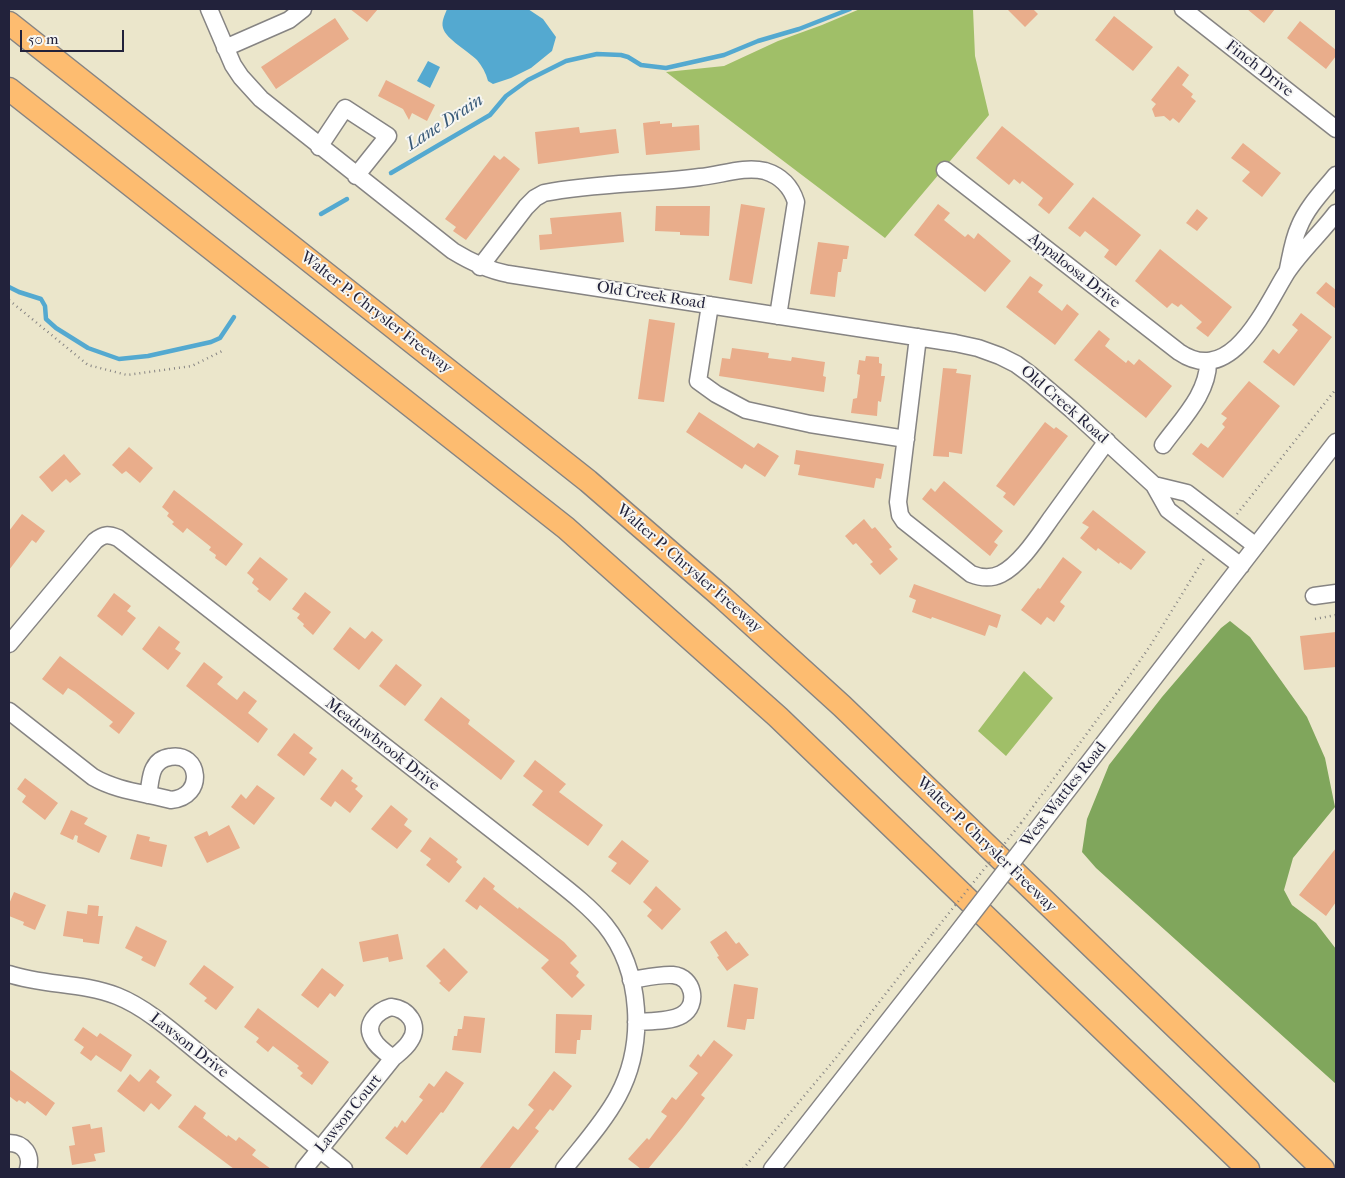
<!DOCTYPE html>
<style>
body{margin:0}
#map{position:relative;width:1345px;height:1178px;overflow:hidden;background:#ebe6cb;font-family:"IM FELL French Canon",serif}
canvas{display:block}
.frame{position:absolute;inset:0;border:10px solid #22223b;pointer-events:none}
.scale{position:absolute;left:20px;top:30px;width:104px;height:22px;box-sizing:border-box;border:2px solid #22223b;border-top:0;padding-left:6px;font-size:15px;line-height:18px;white-space:nowrap;color:#22223b;-webkit-text-stroke:4px #f6f6f2;paint-order:stroke}
</style>
<div id="map">
<canvas width="1345" height="1178"></canvas>
<div class="frame"></div>
<div class="scale">50 m</div>
</div>
<script>
const g = document.querySelector('canvas').getContext('2d');
g.lineJoin = 'round';
function paint(path, color) {
  g.fillStyle = color;
  g.fill(path, 'evenodd');
}
function strokePath(path, color, width, dash) {
  g.strokeStyle = color;
  g.lineWidth = width;
  g.lineCap = dash ? 'butt' : 'round';
  g.setLineDash(dash || []);
  g.stroke(path);
}
function drawText(font, color, halo, rows, align = 'center') {
  g.font = font + ' "IM FELL French Canon",serif';
  g.lineWidth = 4;
  g.setLineDash([]);
  g.textBaseline = 'middle';
  g.strokeStyle = halo;
  g.fillStyle = color;
  for (const [text, x, y, turn = 0] of rows) {
    g.save();
    g.translate(x, y);
    g.rotate((+turn || 0) * Math.PI / 180);
    g.textAlign = isNaN(turn) ? turn : align;
    if (halo) g.strokeText(text, 0, 0);
    g.fillText(text, 0, 0);
    g.restore();
  }
}
paint(new Path2D(`
 M860,9H973L975,56L989,115L885,238L666,72L724,66L778,41L822,25Z
 M1024,671L1053,698L1006,756L978,731Z`), '#a0bf68');
paint(new Path2D(`
 M1230,621L1250,637L1307,717L1325,758L1335,807L1293,858L1284,890L1292,905L1316,923L1336,949V1084L1096,868L1082,852L1087,819L1109,765L1162,697L1221,628Z`), '#80a65c');
paint(new Path2D(`
 M447,9H528L543,19L556,37L552,51L531,68L511,78L493,84L488,81C486,73 482,66 477,60C468,51 446,39 443,28C441,21 445,15 447,9Z
 M428,61L440,67L430,88L417,81Z`), '#54a9d0');
strokePath(new Path2D(`
 M391,173L490,115L506,96L528,80L566,61L597,54L621,55L628,57L641,65L666,68L724,55L758,41L799,29L850,9
 M321,214L347,199
 M9,287L19,292L41,299L45,306L46,319L56,328L88,348L119,359L148,356L211,342L220,338L234,317`), '#54a9d0', 4.5);
paint(new Path2D(`
 M350,9H378L367,22Z
 M1007,9H1033L1038,14L1025,27Z
 M1247,9H1275L1264,23Z
 M1114,16L1153,47L1133,71L1095,40Z
 M335,18L349,39L276,89L261,67Z
 M1300,21L1336,50V56L1326,69L1287,38Z
 M1178,66L1189,75L1182,85L1193,94L1191,97L1196,101L1179,123L1173,118L1170,121L1164,116L1155,117L1152,109L1156,104L1151,100Z
 M386,80L435,105L427,121L412,113L409,120L403,109L378,96Z
 M660,121V124L672,123V127L699,125L700,150L646,155L643,123Z
 M1002,126L1074,184L1049,214L1038,205L1043,198L1022,181L1020,184L1014,179L1009,185L976,158Z
 M579,127L580,133L616,129L619,153L538,164L535,132Z
 M1243,143L1281,173L1262,197L1242,181L1250,172L1231,158Z
 M494,155L500,160L504,156L520,169L466,240L453,231L456,227L445,219Z
 M1093,197L1141,235L1116,266L1104,257L1109,250L1085,231L1080,237L1068,228Z
 M741,204L765,208L752,284L729,280Z
 M938,204L950,213L944,220L965,237L968,234L974,239L978,233L1011,261L985,292L914,235Z
 M656,206H710L709,236L680,235V232L655,231Z
 M1197,209L1208,218L1197,231L1186,223Z
 M621,212L624,242L540,250L539,235L552,234L550,218Z
 M818,242L849,246L847,259H843L841,272H838L835,297L810,294Z
 M1160,249L1232,307L1208,337L1196,328L1202,322L1181,304L1178,307L1172,303L1167,308L1135,281Z
 M1030,276L1043,285L1038,292L1062,311L1067,304L1079,314L1055,345L1006,307Z
 M1326,282L1336,290V309L1316,293Z
 M1301,313L1332,337L1294,386L1263,362L1273,349L1279,354L1298,330L1292,325Z
 M649,319L675,323L664,402L638,399Z
 M1099,330L1110,339L1105,346L1126,363L1128,360L1134,365L1139,359L1172,386L1146,418L1074,360Z
 M732,348L769,353L768,358L791,361L792,357L825,362L823,376L826,377L824,392L719,376L722,358L730,359Z
 M866,356L879,357V363L882,364L881,376H885L881,402L878,401L877,416L851,413L853,399L857,398L860,375L857,374L859,360L865,361Z
 M943,368L957,369L956,373L971,375L962,454L949,452V457L933,456Z
 M1249,381L1280,406L1223,478L1192,454L1201,443L1208,448L1225,427L1222,424L1227,418L1221,414Z
 M699,412L754,448L758,443L779,456L765,477L745,464L742,469L686,432Z
 M1045,422L1054,429L1056,427L1068,436L1014,506L1003,497L1006,493L996,486Z
 M129,447L153,468L140,483L126,471L122,474L112,465Z
 M796,450L884,464L881,479L876,478L874,488L798,475L800,465L794,464Z
 M64,454L81,474L70,483L66,479L52,492L39,477Z
 M944,481L1003,531L994,542L998,545L990,556L922,499L931,488L935,492Z
 M174,490L243,544L226,566L215,558L216,555L209,550L211,547L187,528L183,533L172,524L174,522L167,516L169,513L162,507Z
 M1093,510L1146,552L1131,570L1120,562L1119,564L1098,548L1096,551L1080,538L1089,527L1082,523Z
 M22,514L45,531L36,543L32,540L9,570V531Z
 M864,519L872,529L875,527L892,547L889,549L898,559L880,575L870,564L873,562L856,543L853,545L845,536Z
 M260,557L288,579L270,601L257,591L259,589L252,583L254,579L247,573Z
 M1063,557L1082,572L1060,602L1065,606L1054,622L1047,617L1041,625L1021,610L1038,588L1040,589Z
 M914,584L1001,615L997,628L989,625L985,636L932,617L931,619L912,612L916,600L909,597Z
 M305,592L331,612L313,635L303,626L304,624L297,618L300,614L292,609Z
 M114,593L131,606L127,611L136,618L122,636L97,616Z
 M159,626L180,642L175,649L181,653L168,670L142,649Z
 M350,627L365,639L372,631L383,640L359,670L333,649Z
 M1336,632V667L1304,670L1300,636Z
 M60,656L135,713L119,734L109,726L113,722L75,692L68,688L63,695L42,679Z
 M204,662L223,677L217,684L237,700L244,691L257,701L248,713L268,729L258,743L186,686Z
 M396,664L422,685L405,706L379,686Z
 M441,697L470,720L468,724L515,761L501,780L424,720Z
 M294,733L313,748L309,753L317,759L304,776L277,755Z
 M535,760L566,784L559,792L603,825L588,846L532,805L543,791L523,776Z
 M342,769L353,778L351,781L358,786L355,789L363,796L350,813L335,801L331,807L320,799Z
 M25,778L58,803L45,820L22,802L26,796L17,789Z
 M257,785L275,798L254,825L231,807L241,794L246,799Z
 M391,805L408,819L404,825L412,831L397,849L371,829Z
 M71,810L88,818L84,824L107,836L99,853L77,842L78,836L75,835L73,840L60,834Z
 M229,825L240,848L207,863L194,837L207,831L209,836Z
 M137,834L150,837L149,841L167,845L162,867L130,859Z
 M430,837L458,859L456,862L462,867L449,883L426,865L431,859L420,851Z
 M622,840L649,861L630,885L611,871L617,863L608,857Z
 M1336,848V902L1326,916L1299,895Z
 M484,877L495,886L493,889L518,909L519,907L533,918L564,942L577,956L570,963L579,972L576,976L585,985L572,998L541,968L549,960L480,905L477,910L465,901Z
 M656,886L681,909L662,930L647,916L652,910L643,902Z
 M14,892L46,905L35,930L23,925L24,922L9,916V904Z
 M88,905L99,906L98,916H103L99,944L83,942V939L63,936L67,911L87,914Z
 M136,926L167,941L155,967L141,960L143,957L125,948Z
 M726,931L736,944L739,942L749,955L727,971L717,957L719,956L710,942Z
 M398,934L403,959L389,962L388,957L363,962L359,942Z
 M444,948L468,972L449,992L439,983L441,981L426,966Z
 M204,965L234,987L216,1010L204,1001L207,998L189,984Z
 M322,968L344,985L335,997L330,993L318,1008L301,995Z
 M734,984L758,988L754,1019H747L745,1030L727,1027Z
 M258,1008L329,1062L312,1085L300,1076L303,1073L297,1068L299,1066L273,1046L268,1052L256,1042L259,1038L244,1027Z
 M556,1014L592,1015L591,1030H581L580,1040H577L576,1054L555,1053Z
 M464,1016L485,1018L481,1053L452,1050L454,1036H457L458,1029H462Z
 M83,1027L97,1037L100,1033L132,1055L121,1072L96,1055L91,1061L80,1053L84,1047L74,1040Z
 M714,1040L733,1055L701,1095L705,1098L682,1128L648,1169H641L628,1159L647,1138L649,1140L667,1116L661,1112L672,1097L676,1100L698,1073L689,1066L698,1054L701,1057Z
 M9,1069L55,1103L46,1116L27,1101L25,1104L19,1100L17,1102L9,1096Z
 M150,1069L160,1077L156,1082L172,1095L159,1110L151,1103L144,1112L117,1091L130,1074L139,1082Z
 M446,1071L464,1083L443,1113L441,1112L407,1155L385,1138L395,1126L397,1128L402,1120L405,1123L423,1100L419,1097L429,1083L434,1087Z
 M554,1071L572,1086L553,1111L550,1109L535,1128L539,1131L509,1169H479L513,1126L518,1130L534,1110L528,1105Z
 M195,1105L206,1113L203,1118L227,1137L228,1135L236,1141L239,1137L256,1150L252,1155L271,1169H234L178,1127Z
 M90,1124L91,1129L102,1127L105,1152L94,1154L96,1161L72,1165L69,1146L75,1145L72,1127Z`), '#e9ad8b');
const minor = new Path2D(`
 M209,9L233,65L241,77L261,99L453,251C471,262 487,270 508,274L955,343L978,348L1000,356L1016,364L1031,375L1072,410L1154,485L1168,510L1241,566
 M1183,9L1336,129
 M225,48L289,20L303,9
 M319,147L345,108L388,136L356,176
 M945,170L1179,352C1232,388 1265,307 1287,272C1301,251 1321,233 1336,213
 M480,267L526,207L535,198L544,193C595,183 649,184 700,177C721,175 744,166 765,171C781,176 791,186 796,202L778,316
 M1288,269C1291,255 1293,240 1299,227C1307,207 1323,191 1336,175
 M710,305L698,381L716,394L746,410L810,424L906,439
 M918,337L898,502L900,515L904,521L971,574C981,578 991,579 1001,574C1021,564 1039,535 1052,517C1070,492 1088,467 1107,441
 M1163,445C1181,420 1209,393 1208,361
 M1154,485L1187,493L1256,546
 M1314,596L1336,593
 M9,644L95,541C104,534 108,534 118,538L533,862C557,882 585,901 605,925C642,971 646,1044 618,1096C604,1122 582,1146 564,1169
 M9,711L93,777C117,791 145,793 171,800C206,797 200,751 170,757C163,758 157,762 154,768C150,775 150,786 148,795
 M1033,835L1336,442
 M9,974C44,986 82,982 117,996C150,1009 182,1040 210,1062C254,1098 300,1133 344,1169
 M631,980C644,978 660,974 673,975C694,977 699,1005 682,1015C670,1022 650,1021 636,1022
 M391,1007C408,1009 421,1025 410,1041C406,1048 399,1053 393,1058C386,1053 377,1047 373,1039C364,1024 377,1011 391,1007Z
 M9,1143C24,1143 32,1155 28,1169
 M304,1169L393,1058
 M772,1169L955,936`);
const highway = new Path2D(`
 M9,23L588,481L723,598L842,706L1323,1169
 M9,89L566,528L778,717L1248,1169`);
strokePath(minor, '#868483', 19);
strokePath(highway, '#868483', 25);
strokePath(new Path2D(`
 M9,300L88,365L127,375L192,366L224,350
 M1237,514L1336,389
 M1315,619L1336,615
 M1021,823L1130,675L1150,646L1205,557
 M743,1169L835,1059L933,933`), '#868483', 2.5, [1, 4]);
strokePath(minor, '#fff', 16);
strokePath(highway, '#fdbc70', 22);
const minorBridge = new Path2D(`
 M955,936L1033,835`);
strokePath(minorBridge, '#868483', 19, []);
strokePath(new Path2D(`
 M933,933L1021,823`), '#868483', 2.5, [1, 4]);
strokePath(minorBridge, '#fff', 16);
drawText('16px', '#22223b', '#f6f6f2', [
 ["Finch Drive",1259,69,38],
 ["Appaloosa Drive",1074,271,38],
 ["Old Creek Road",651,296,9],
 ["Walter P. Chrysler Freeway",376,313,38],
 ["Old Creek Road",1064,405,41],
 ["Walter P. Chrysler Freeway",689,569,41],
 ["Meadowbrook Drive",382,745,38],
 ["West Wattles Road",1064,795,-52],
 ["Walter P. Chrysler Freeway",986,845,44],
 ["Lawson Drive",189,1046,38],
 ["Lawson Court",349,1114,-51]
]);
drawText('italic 18px', '#365877', '#f6f6f2', [
 ["Lane Drain",445,123,-33]
]);
</script>
